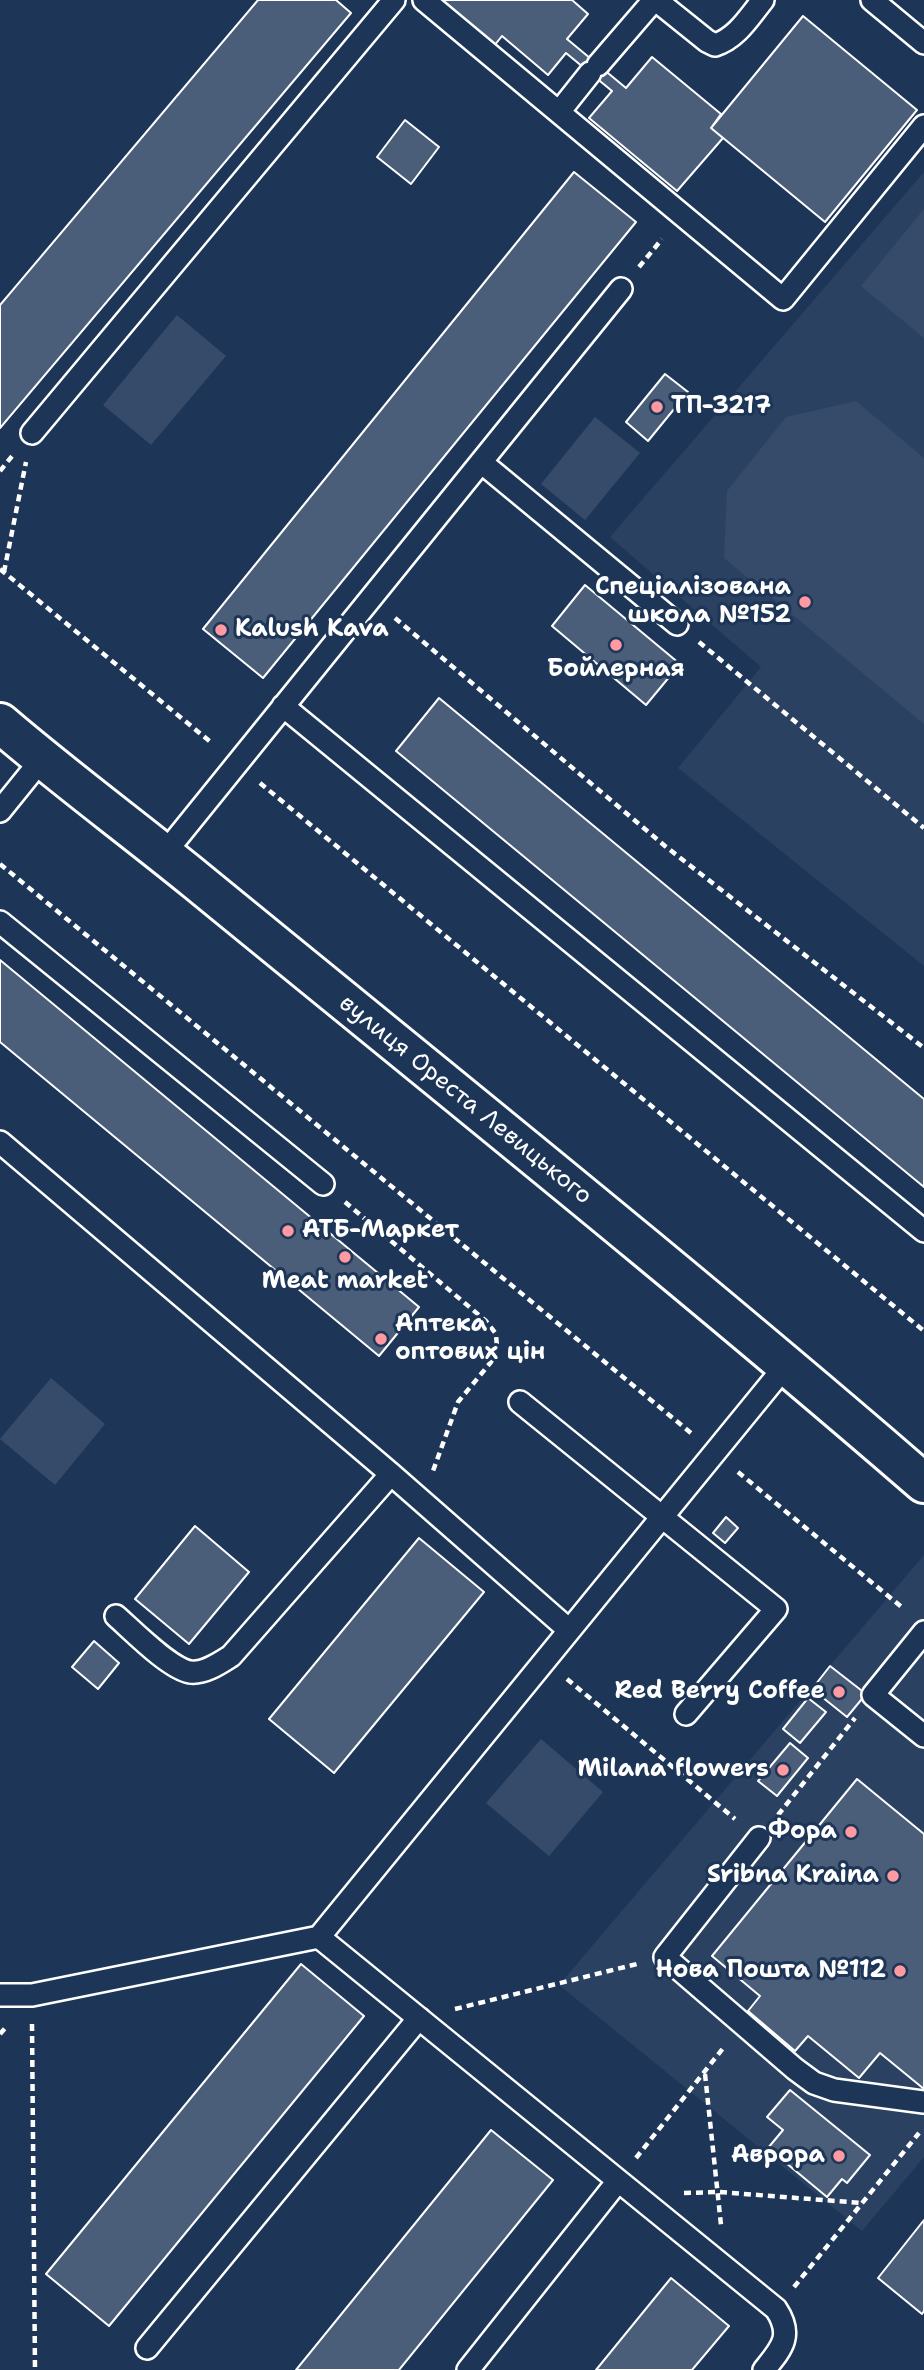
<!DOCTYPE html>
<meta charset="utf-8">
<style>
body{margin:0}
canvas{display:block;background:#1d3557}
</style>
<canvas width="924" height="2370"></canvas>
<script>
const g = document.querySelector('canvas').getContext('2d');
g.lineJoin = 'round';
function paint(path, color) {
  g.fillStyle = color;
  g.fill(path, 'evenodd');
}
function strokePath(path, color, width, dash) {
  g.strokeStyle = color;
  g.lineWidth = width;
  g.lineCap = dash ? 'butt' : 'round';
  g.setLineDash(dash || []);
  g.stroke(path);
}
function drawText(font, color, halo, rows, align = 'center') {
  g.font = font + ' "Shantell Sans",sans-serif';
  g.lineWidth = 6;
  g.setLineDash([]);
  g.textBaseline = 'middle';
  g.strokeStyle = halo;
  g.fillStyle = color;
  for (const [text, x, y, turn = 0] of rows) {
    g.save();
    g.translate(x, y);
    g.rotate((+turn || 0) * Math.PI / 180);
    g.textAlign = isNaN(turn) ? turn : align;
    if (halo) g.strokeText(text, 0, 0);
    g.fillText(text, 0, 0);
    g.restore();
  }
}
paint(new Path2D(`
 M924,172V966L678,768L761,667L610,537Z
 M924,1555V2157L862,2231L559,1985Z`), '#2a4161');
paint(new Path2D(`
 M924,209V338L861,286Z
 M177,315L226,356L151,445L103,405Z
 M856,401L924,458V724L724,558L727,491L786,417Z
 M595,417L640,453L585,520L541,484Z
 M51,1378L105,1424L55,1485L0,1439Z
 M541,1739L603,1792L549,1856L486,1803Z`), '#364b69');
const building = new Path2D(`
 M258,0H336L351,13L0,428V305Z
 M439,0H572L588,14L567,39L626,88L652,57L721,114L711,128L723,138L677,191L589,118L612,91L566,53L548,75L502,36L494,46Z
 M803,16L917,110L825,222L711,128Z
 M405,120L439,147L411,184L377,157Z
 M574,172L636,222L263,678L203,629Z
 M665,374L688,392L648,441L626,422Z
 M585,585L680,664L646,705L552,626Z
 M439,698L924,1099V1187L396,751Z
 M0,960L419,1307L379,1356L0,1042Z
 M726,1517L738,1528L725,1543L713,1533Z
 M195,1526L249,1572L189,1644L135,1599Z
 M419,1538L484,1592L334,1773L269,1719Z
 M94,1641L119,1663L98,1689L72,1667Z
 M830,1666L866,1694L847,1717L812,1689Z
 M808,1698L826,1712L800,1743L783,1729Z
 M790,1743L808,1758L777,1796L758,1781Z
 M857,1779L924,1834V2089L880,2053L859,2078L808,2036L795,2051L748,2011L760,1996L712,1956Z
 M301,1964L364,2016L109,2326L46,2274Z
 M790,2090L870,2155L847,2183L842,2179L827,2197L768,2148L783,2130L767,2117Z
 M491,2130L553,2180L399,2370H296Z
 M924,2220V2311L922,2314L878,2278Z
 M671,2278L729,2326L692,2370H596Z`);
paint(building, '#4a5d79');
strokePath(building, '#fff', 2);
const lane = new Path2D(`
 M424,0L783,299L924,126
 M656,0L707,41L715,45C737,38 749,17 763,0
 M872,0L924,43
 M598,65L654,0
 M559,112L590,73
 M32,433L394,0
 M481,462L677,624
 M283,706L924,1231
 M0,811L42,759
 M164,854L621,289
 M0,922L323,1184
 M0,1142L391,1474L569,1630
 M520,1402L776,1609L686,1714
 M116,1616C133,1631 169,1668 190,1672C204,1674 220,1663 231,1656L391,1474
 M924,1632L873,1695L924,1736
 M759,1838L665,1957L795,2069L814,2083L834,2090L924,2102
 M319,1937L776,2309C794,2336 781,2349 764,2370
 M0,1995H32L319,1937L787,1364
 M147,2348L419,2018
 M468,2370L618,2181`);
const street = new Path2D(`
 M0,723C64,778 132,828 197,881C440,1080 686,1277 924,1483`);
strokePath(lane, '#fff', 26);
strokePath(street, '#fff', 44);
strokePath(new Path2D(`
 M639,267L662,239
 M0,471L13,455
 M0,569L213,744
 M4,572L26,462
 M395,618L665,846L924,1048
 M699,642L924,828
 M260,783L924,1331
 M0,864L691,1433
 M345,1202L486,1321L496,1334L497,1348L491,1362L458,1402L433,1471
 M738,1472L904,1609
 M567,1679L735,1819
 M778,1815L855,1718
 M455,2009L637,1964
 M32,2024L35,2370
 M0,2034L7,2026
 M705,2074L721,2225
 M636,2158L724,2047
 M684,2193L719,2192L862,2203
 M794,2287L919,2133`), '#fff', 4.5, [7, 5]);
strokePath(lane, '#1d3557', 21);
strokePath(street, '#1d3557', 38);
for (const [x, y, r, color] of [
 [657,407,7,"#ff9aa2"],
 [805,602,7,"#ff9aa2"],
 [221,630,7,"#ff9aa2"],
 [616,645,7,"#ff9aa2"],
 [288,1231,7,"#ff9aa2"],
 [345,1257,7,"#ff9aa2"],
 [381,1339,7,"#ff9aa2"],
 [839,1692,7,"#ff9aa2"],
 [783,1770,7,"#ff9aa2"],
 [851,1832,7,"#ff9aa2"],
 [893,1876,7,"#ff9aa2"],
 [900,1971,7,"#ff9aa2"],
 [839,2156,7,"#ff9aa2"]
]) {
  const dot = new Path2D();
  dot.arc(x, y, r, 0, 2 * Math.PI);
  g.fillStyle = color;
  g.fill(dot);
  strokePath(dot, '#1d3557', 2.5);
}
drawText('bold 24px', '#fff', '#1d3557', [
 ["ТП-3217",671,407,"left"],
 ["Спеціалізована",791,588],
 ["школа №152",791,616],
 ["Kalush Kava",235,630,"left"],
 ["Бойлерная",616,670,"center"],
 ["АТБ-Маркет",302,1231,"left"],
 ["Meat market",345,1282,"center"],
 ["Аптека",395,1325,"left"],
 ["оптових цін",395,1353,"left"],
 ["Red Berry Coffee",825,1692],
 ["Milana flowers",769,1770],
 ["Фора",837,1832],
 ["Sribna Kraina",879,1876],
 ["Нова Пошта №112",886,1971],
 ["Аврора",825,2156]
], 'right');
drawText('24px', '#fff', '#1d3557', [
 ["вулиця Ореста Левицького",465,1100,39]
]);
</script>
